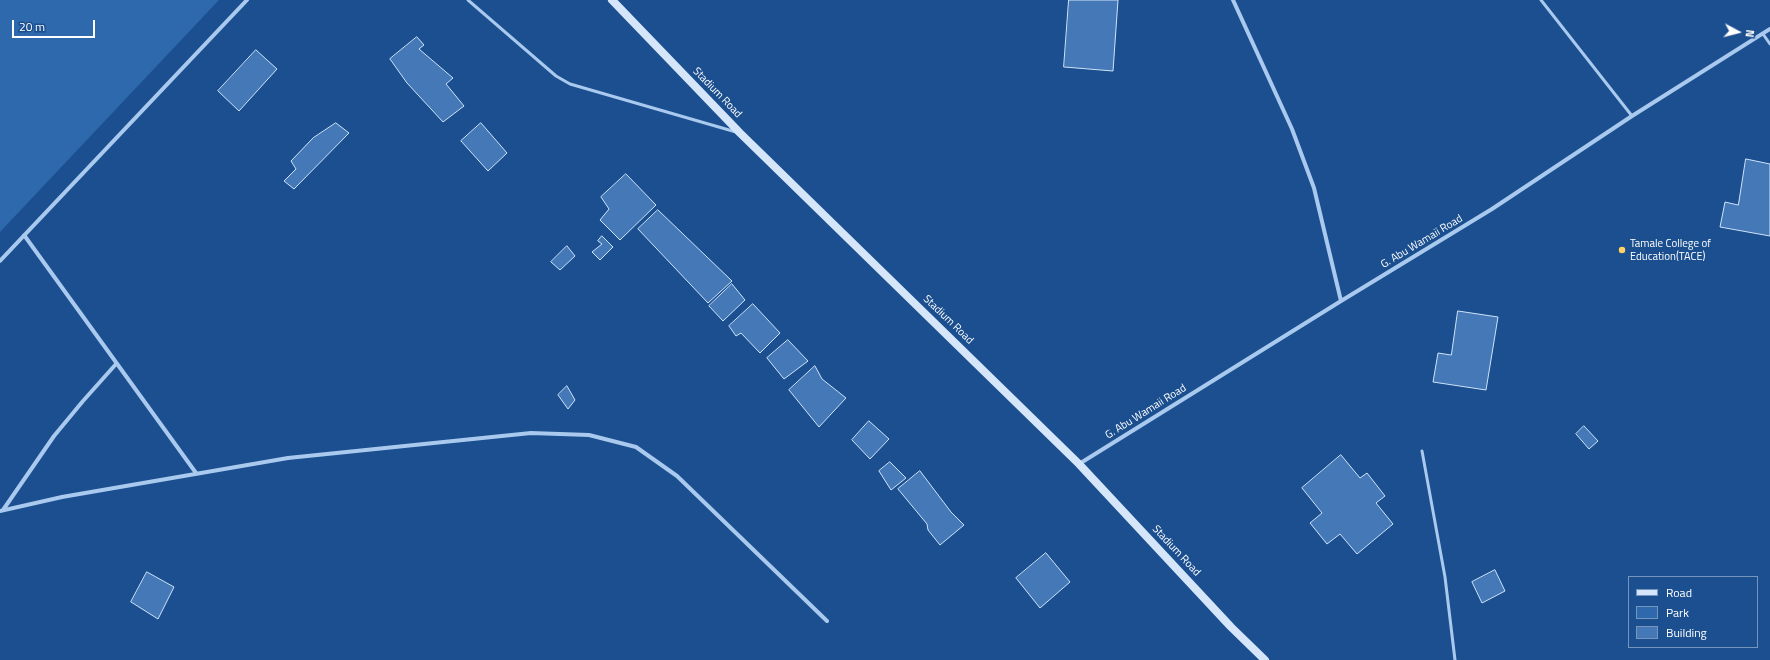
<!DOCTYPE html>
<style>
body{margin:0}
#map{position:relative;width:1770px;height:660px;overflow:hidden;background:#1b4f8f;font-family:"Titillium Web",sans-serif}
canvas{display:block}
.legend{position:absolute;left:1628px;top:576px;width:130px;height:72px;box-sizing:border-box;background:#1b4f8f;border:1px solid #7695bc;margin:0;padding:5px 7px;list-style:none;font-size:12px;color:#fff}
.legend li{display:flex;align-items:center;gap:8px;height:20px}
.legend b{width:20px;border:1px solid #7695bc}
.north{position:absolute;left:1718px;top:12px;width:40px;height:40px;-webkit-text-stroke:3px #1b4f8f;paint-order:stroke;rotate:97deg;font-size:11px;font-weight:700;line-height:16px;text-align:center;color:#fff}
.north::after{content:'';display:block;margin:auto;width:14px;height:18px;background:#fff;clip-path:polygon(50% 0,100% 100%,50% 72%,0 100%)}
.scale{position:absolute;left:12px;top:20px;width:83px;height:18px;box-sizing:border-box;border:2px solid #fff;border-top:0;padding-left:5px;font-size:12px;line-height:14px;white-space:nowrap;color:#fff;-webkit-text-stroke:3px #1b4f8f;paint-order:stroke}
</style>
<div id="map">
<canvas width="1770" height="660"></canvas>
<ul class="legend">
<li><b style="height:5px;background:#d6e6fa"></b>Road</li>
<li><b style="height:11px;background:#2e69ad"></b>Park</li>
<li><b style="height:11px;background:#4478b7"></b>Building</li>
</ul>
<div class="north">N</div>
<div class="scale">20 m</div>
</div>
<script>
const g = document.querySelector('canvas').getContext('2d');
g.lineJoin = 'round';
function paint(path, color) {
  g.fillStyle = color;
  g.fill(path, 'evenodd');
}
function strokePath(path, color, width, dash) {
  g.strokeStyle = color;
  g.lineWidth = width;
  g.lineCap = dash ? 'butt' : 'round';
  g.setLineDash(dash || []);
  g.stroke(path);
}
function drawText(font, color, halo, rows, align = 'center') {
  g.font = font + ' "Titillium Web",sans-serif';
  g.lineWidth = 4;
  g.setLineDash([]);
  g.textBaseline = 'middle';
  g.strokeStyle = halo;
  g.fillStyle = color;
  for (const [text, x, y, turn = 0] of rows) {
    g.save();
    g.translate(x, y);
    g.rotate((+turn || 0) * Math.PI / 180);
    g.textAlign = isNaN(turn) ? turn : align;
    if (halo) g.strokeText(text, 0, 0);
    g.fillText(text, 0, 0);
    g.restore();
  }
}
paint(new Path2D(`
 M0,0H219L0,232Z`), '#2e69ad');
const building = new Path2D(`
 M1069,0H1118L1113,71L1064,67Z
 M417,37L424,45L419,49L453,78L446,84L464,106L443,122L407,83L390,59Z
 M256,50L277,69L239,111L218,91Z
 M336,123L349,133L294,189L284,181L296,169L291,161L313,138Z
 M481,123L507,153L488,171L461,141Z
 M1746,159L1770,164V236L1720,227L1725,202L1738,205Z
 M626,174L656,205L620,240L600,220L609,209L601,197Z
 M658,210L732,281L708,303L638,229Z
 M602,236L613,247L600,260L592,252L602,244L598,241Z
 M567,246L575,256L560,270L551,262Z
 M732,284L745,300L723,321L709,306Z
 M753,304L780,333L760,353L741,333L736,336L729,326Z
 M1458,311L1498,317L1486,390L1433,382L1438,353L1451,355Z
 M788,340L808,361L784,379L767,358Z
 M815,366L822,379L846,398L819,427L789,390Z
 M567,386L575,400L568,409L558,395Z
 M869,421L889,439L870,459L852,440Z
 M1584,426L1598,441L1589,449L1576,434Z
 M1341,455L1360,478L1367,473L1385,496L1376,503L1393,524L1357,554L1340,534L1327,544L1310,523L1322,513L1302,488Z
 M890,462L906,478L891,490L879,471Z
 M920,471L951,512L964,525L940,545L928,530L927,524L898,489Z
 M1046,553L1070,582L1040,608L1016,578Z
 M1495,570L1505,591L1482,603L1472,582Z
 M147,572L174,587L158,619L131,602Z`);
paint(building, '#4478b7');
strokePath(building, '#cfe3fa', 1);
strokePath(new Path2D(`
 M468,0L556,76L570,84L736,132
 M1541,0L1632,116
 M1763,34L1770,44
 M1422,451L1445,577L1455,660`), '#a9c9ee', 3);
strokePath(new Path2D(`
 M1233,0L1292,129L1314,188L1341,301
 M24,235L196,473
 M0,261L247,0
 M1079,464L1341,301L1492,209L1632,116L1770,29
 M3,510L54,436L83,401L116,364
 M0,511L62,497L288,458L531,433L589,435L636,447L677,476L827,621`), '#a9c9ee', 4);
strokePath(new Path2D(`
 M612,0L740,133L1079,464L1231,627L1265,660`), '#d6e6fa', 8);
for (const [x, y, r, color] of [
 [1622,250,4,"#ffd166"]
]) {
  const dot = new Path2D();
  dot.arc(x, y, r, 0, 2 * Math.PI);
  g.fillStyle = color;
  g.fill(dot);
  strokePath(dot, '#1b4f8f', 1.5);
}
drawText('11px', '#fff', '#1b4f8f', [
 ["Stadium Road",717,93,46],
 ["G. Abu Wamaii Road",1422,242,-31],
 ["Stadium Road",948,320,44],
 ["G. Abu Wamaii Road",1146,412,-32],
 ["Stadium Road",1176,551,47]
]);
drawText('11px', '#fff', '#1b4f8f', [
 ["Tamale College of",1630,244],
 ["Education(TACE)",1630,257]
], 'left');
</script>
